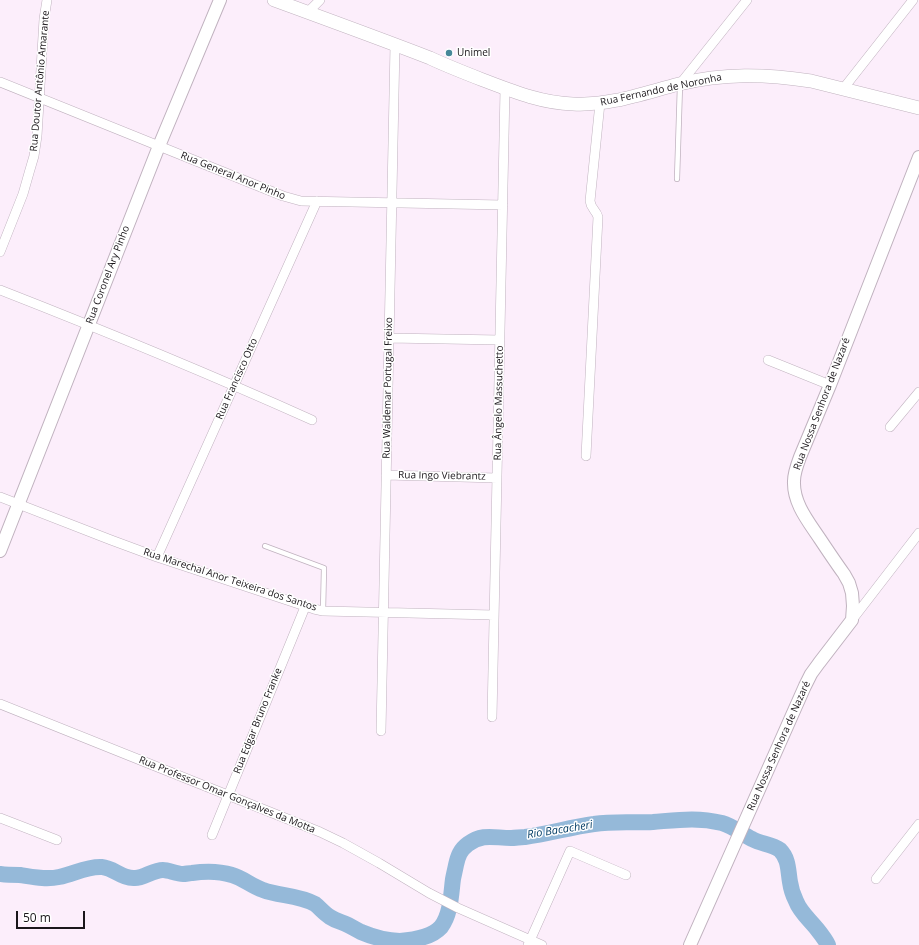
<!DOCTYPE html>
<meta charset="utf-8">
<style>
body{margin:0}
#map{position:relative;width:919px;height:945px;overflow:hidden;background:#fceefb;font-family:"Open Sans",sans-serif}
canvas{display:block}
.scale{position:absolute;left:16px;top:911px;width:69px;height:18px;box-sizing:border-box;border:2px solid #1a161a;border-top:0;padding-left:5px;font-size:12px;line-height:14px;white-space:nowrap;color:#1a161a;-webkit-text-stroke:3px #fff;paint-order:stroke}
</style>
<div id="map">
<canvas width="919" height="945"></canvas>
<div class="scale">50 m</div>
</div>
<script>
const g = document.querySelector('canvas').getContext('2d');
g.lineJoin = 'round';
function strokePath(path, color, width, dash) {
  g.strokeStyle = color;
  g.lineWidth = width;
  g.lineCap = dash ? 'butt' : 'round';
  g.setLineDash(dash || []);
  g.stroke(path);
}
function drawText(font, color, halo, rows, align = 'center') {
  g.font = font + ' "Open Sans",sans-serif';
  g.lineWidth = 3;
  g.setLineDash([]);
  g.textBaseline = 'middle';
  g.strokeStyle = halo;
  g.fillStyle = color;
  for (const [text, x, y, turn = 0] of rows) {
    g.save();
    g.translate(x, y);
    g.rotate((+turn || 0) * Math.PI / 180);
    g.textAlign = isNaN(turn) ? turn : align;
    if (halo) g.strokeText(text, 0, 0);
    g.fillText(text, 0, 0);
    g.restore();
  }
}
strokePath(new Path2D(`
 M0,874C7,875 13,875 20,875C33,877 46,880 59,877C74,874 87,866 102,867C114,868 122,879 135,878C144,878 153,870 163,870C169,870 176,874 183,874C186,874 189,873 192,873C205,871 219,871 232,875C243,878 251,886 263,890C279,896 299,895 315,904C320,908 324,913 330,917C336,921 342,922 348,925C352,927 357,930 361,932C373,937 387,941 400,941C413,940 431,938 441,927C451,914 451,894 453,879C454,874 455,870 456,865C458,856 460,850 468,844C483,833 494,838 511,838C515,838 521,837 525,837C548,834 571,827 594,824C613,821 633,823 653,822C678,820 697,817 722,823C733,826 742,834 752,839C761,844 772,844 780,850C789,859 788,871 790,882C791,889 793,895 796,901C800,912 810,920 817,929C821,934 825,939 828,945`), '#95b9d9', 16);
const service = new Path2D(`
 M677,179L680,85
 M265,546L324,568L323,611`);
const minor = new Path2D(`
 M308,12L320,0
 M0,82L283,196L301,201L503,205
 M680,84L747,0
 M843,89L913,0
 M0,252L23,194L29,173L34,156L37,136L44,19L47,0
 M0,290C105,331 209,374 312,420
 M389,338L500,340
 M768,360L830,385
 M890,427L919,392
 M586,456L598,217C596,210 591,209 590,201L600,103
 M386,475L497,478
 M0,497L111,540L157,557L314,609L323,611L494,615
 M157,557L317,201
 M852,620L919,533
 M0,704L320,832L343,843L379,863L429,893L458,908L542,945
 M492,717L505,89
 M381,731L395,45
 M0,818L57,840
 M212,835L305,607
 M876,879L919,824
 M528,945L570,851L626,875`);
const tertiary = new Path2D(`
 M0,551L159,146L220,0
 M690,945L805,686L811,674L819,663L852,620L853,606L852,593L849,583L844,574C836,563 828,551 820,539C808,521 793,503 794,481C794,473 797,465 800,457L830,385L919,157`);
const secondary = new Path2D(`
 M274,0C326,19 378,38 430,58C447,66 465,73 483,80C512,91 541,103 573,104C609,106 644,93 679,84C724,73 765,74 811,81L919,108`);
strokePath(service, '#c0b2bf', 6);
strokePath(minor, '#c0b2bf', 10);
strokePath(tertiary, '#c0b2bf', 14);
strokePath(secondary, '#c0b2bf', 14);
strokePath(service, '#fff', 4.5);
strokePath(minor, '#fff', 9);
strokePath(tertiary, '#fff', 12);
strokePath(secondary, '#fff', 13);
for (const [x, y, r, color] of [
 [449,53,4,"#468899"]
]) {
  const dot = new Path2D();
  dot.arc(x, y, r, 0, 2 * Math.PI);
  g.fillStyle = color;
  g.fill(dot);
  strokePath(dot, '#fff', 1.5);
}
drawText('10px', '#1a161a', '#fff', [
 ["Unimel",457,53]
], 'left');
drawText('10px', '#1a161a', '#fff', [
 ["Rua Doutor Antônio Amarante",40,81,-85],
 ["Rua Fernando de Noronha",661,90,-12],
 ["Rua General Anor Pinho",233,176,22],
 ["Rua Coronel Ary Pinho",108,275,-69],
 ["Rua Francisco Otto",237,379,-66],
 ["Rua Waldemar Portugal Freixo",388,388,-89],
 ["Rua Ângelo Massuchetto",499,403,-89],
 ["Rua Nossa Senhora de Nazaré",822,404,-69],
 ["Rua Ingo Viebrantz",442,476,1],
 ["Rua Marechal Anor Teixeira dos Santos",230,580,18],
 ["Rua Edgar Bruno Franke",258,721,-68],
 ["Rua Nossa Senhora de Nazaré",779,746,-66],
 ["Rua Professor Omar Gonçalves da Motta",227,795,22]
]);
drawText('italic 11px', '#003b64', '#fff', [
 ["Rio Bacacheri",560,830,-9]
]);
</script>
